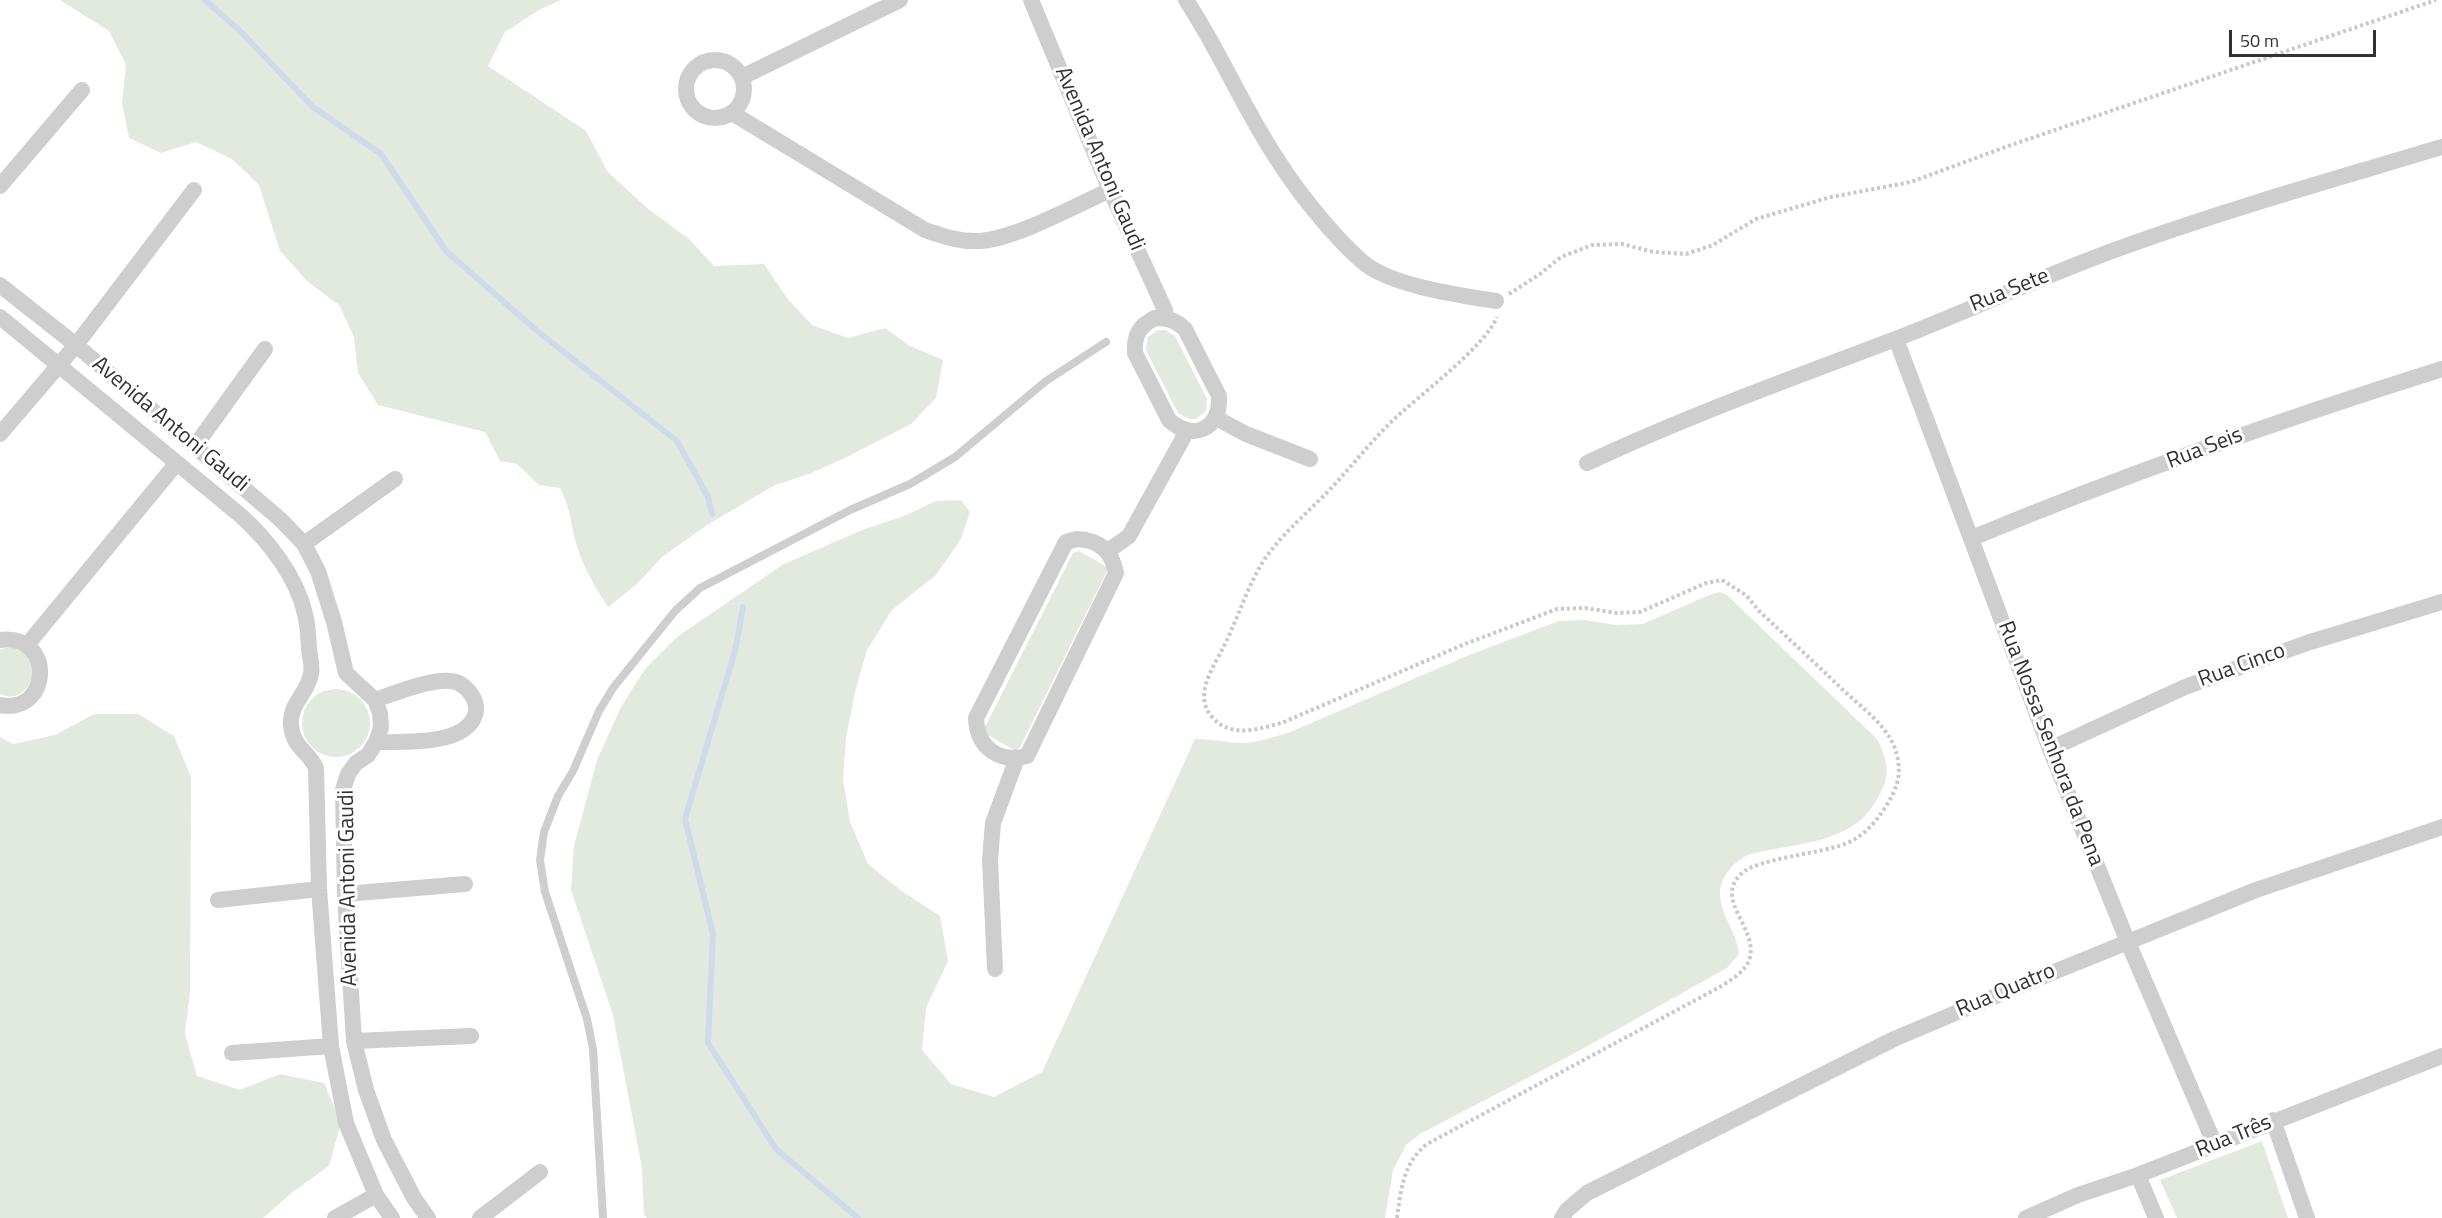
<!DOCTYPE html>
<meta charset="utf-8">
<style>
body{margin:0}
#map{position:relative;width:2442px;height:1218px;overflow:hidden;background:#fff;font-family:"Titillium Web",sans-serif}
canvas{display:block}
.scale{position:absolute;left:2229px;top:30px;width:147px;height:27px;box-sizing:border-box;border:3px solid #313131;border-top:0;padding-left:8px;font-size:18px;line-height:21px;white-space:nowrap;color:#313131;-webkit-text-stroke:4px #fff;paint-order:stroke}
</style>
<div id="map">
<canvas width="2442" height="1218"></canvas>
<div class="scale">50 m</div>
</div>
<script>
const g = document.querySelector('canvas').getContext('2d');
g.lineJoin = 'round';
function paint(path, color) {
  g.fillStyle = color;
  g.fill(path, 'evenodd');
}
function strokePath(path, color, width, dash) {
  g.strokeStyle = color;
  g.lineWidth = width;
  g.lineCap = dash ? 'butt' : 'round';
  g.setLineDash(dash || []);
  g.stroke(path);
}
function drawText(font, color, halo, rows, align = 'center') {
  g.font = font + ' "Titillium Web",sans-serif';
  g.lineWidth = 6;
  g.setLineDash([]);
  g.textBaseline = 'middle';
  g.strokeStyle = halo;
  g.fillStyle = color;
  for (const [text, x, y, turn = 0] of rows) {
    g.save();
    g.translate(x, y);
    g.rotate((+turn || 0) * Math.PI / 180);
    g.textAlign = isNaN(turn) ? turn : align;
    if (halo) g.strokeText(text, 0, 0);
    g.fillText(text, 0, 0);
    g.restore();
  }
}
paint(new Path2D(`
 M60,0H561L539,10L505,32L488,66L586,131L608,172L647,208L689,239L714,266L764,264L787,298L812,325L848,338L885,328L910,346L943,360L936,398L911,424L843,459L809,474L775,485L707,525L662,557L637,584L608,607C596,588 582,566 576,543C570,521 571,510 560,488L539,485L517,464L500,461L485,432L378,405L358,373L354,337L339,305L307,281L280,251L259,185L232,159L196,142L161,153L129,138L122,103L126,65L109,31Z
 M1158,330H1165L1175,336L1207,399L1206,411L1196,419H1189L1178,413L1146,350L1148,337Z
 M961,500L970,512L961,539L936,575L892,610L867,650L855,692L846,738L843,779L850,822L868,864L903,892L940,916L948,961L926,1008L922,1050L951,1084L994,1097L1042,1072L1195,739C1212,739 1229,743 1244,743C1259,742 1273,737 1288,733L1469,655L1559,621L1584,620L1616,625L1643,624L1709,595L1720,592L1727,595L1877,739C1889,762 1891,777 1877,799C1872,807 1865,818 1857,823C1834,840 1802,844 1775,849C1766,851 1756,852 1748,855C1735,861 1725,872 1721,885C1715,909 1737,930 1739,954L1727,968L1575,1053L1420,1134L1406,1145L1393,1170L1385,1218H647L644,1214L642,1168L613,1015L571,890L574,846L597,760L621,707L645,669L677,637L782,565L862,530L904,516L936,501Z
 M1079,551L1107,567V571L1020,747L1016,751L986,734L984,729L1073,553Z
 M5,648H13L28,654L36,676C26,689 18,702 0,694V650Z
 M302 723a34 34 0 1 1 68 0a34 34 0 1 1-68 0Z
 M94,714H138L174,736L191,777L190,992L185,1034L197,1076L240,1090L280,1074L324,1083L341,1123L329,1166L294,1191L263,1218H0V737L13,744L55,735Z
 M2262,1141L2288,1218H2177L2160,1180Z`), '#e2e9df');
strokePath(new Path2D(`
 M205,0L240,31L313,107L381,154L446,251L536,330L677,441L708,497L712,514
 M743,607L735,651L685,819L713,934L708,1043L776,1149L858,1218`), '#d0dbea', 6);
strokePath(new Path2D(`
 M1509,294L1540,274L1561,257L1592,245L1622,244L1654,252L1686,254L1713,245L1756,219L1831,197L1911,182L2011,145L2436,0
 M1397,1218C1401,1189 1403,1163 1427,1144L1718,988C1730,981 1747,971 1750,957C1757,927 1713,899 1742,873C1759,858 1821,854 1847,843C1864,836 1876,822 1886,806C1899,786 1903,770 1894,746C1885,724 1860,706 1842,689C1815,663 1787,637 1759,611L1746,595L1722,580L1706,583L1640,612L1617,613L1585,608L1557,609L1465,644L1284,722C1260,729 1231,739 1212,717C1193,695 1213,668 1224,646C1238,618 1247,587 1264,560C1284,531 1312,509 1336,483C1354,463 1371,442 1390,423C1417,397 1484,348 1497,317`), '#c8c8c8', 4, [3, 3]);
strokePath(new Path2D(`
 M603,1218L593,1049L587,1019L545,892L540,860L544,832L558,796L573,771L599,711L613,688L675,611L700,588L850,510L910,484L955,457L1046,381L1106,342`), '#cecece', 8);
strokePath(new Path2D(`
 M1031,0L1110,190L1165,310L1166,318
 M1186,0C1220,51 1243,108 1277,159C1292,183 1310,206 1329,228C1341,241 1354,256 1368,266C1399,287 1459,295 1496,301
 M686 89a29 29 0 1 1 58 0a29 29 0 1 1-58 0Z
 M742,77L900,0
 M732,113L925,230C943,236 959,242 979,241C1013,240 1077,205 1110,190
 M0,186L82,90
 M0,285L76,345L281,520L304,544L318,571L334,622L346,673L375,700L380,713L381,728L376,742L368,755L356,763L348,774L343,790L345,894L354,1041L366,1090L384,1140L414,1198L428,1218
 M0,317L240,515C268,540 297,577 305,614C308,625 308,636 309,647C309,655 313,666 311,674C308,693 289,704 291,725C293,749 309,751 316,768L319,889L331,1046L346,1123L376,1195L392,1218
 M1155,318C1168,318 1175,320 1185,329L1219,396C1221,429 1193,442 1169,420L1135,353C1134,335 1139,326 1155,318Z
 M1896,339L2050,749L2127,940L2215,1145
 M1216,418L1246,434L1310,459
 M0,434L76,345L194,190
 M195,446L265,349
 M1587,463C1687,416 1790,379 1893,340C1970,310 2045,275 2123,247C2228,209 2335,179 2442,147
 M1972,538C2126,474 2283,419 2442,369
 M1077,539C1099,540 1112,551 1116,573L1027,756C999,763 977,748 976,718L1066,542Z
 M304,544L395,479
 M1108,551L1129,536L1187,431
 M0,640C56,633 51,715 0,705
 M27,645L176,464
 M375,700C396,693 429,679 451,681C461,682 468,689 473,697C476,703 477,709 475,715C465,746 402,742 376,742
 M2050,749L2185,687L2307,643L2442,602
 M345,894L465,884
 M218,900L319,889
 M995,969L990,860L993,823L1017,758
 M354,1041L471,1036
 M232,1053L331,1046
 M2273,1120L2307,1218
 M2138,1175L2156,1218
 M335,1218L376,1195
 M480,1218L540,1172
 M1562,1218L1567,1210L1587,1193L1894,1039L2017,987L2256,890L2442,827
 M2026,1218L2078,1195L2138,1175L2442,1056`), '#cecece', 16);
drawText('22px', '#313131', '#fff', [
 ["Avenida Antoni Gaudi",1099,159,67],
 ["Rua Sete",2010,291,-22],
 ["Avenida Antoni Gaudi",170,425,40],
 ["Rua Seis",2205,449,-21],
 ["Rua Cinco",2242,666,-20],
 ["Rua Nossa Senhora da Pena",2050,744,69],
 ["Avenida Antoni Gaudi",349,888,-91],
 ["Rua Quatro",2006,991,-23],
 ["Rua Três",2234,1137,-22]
]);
</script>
